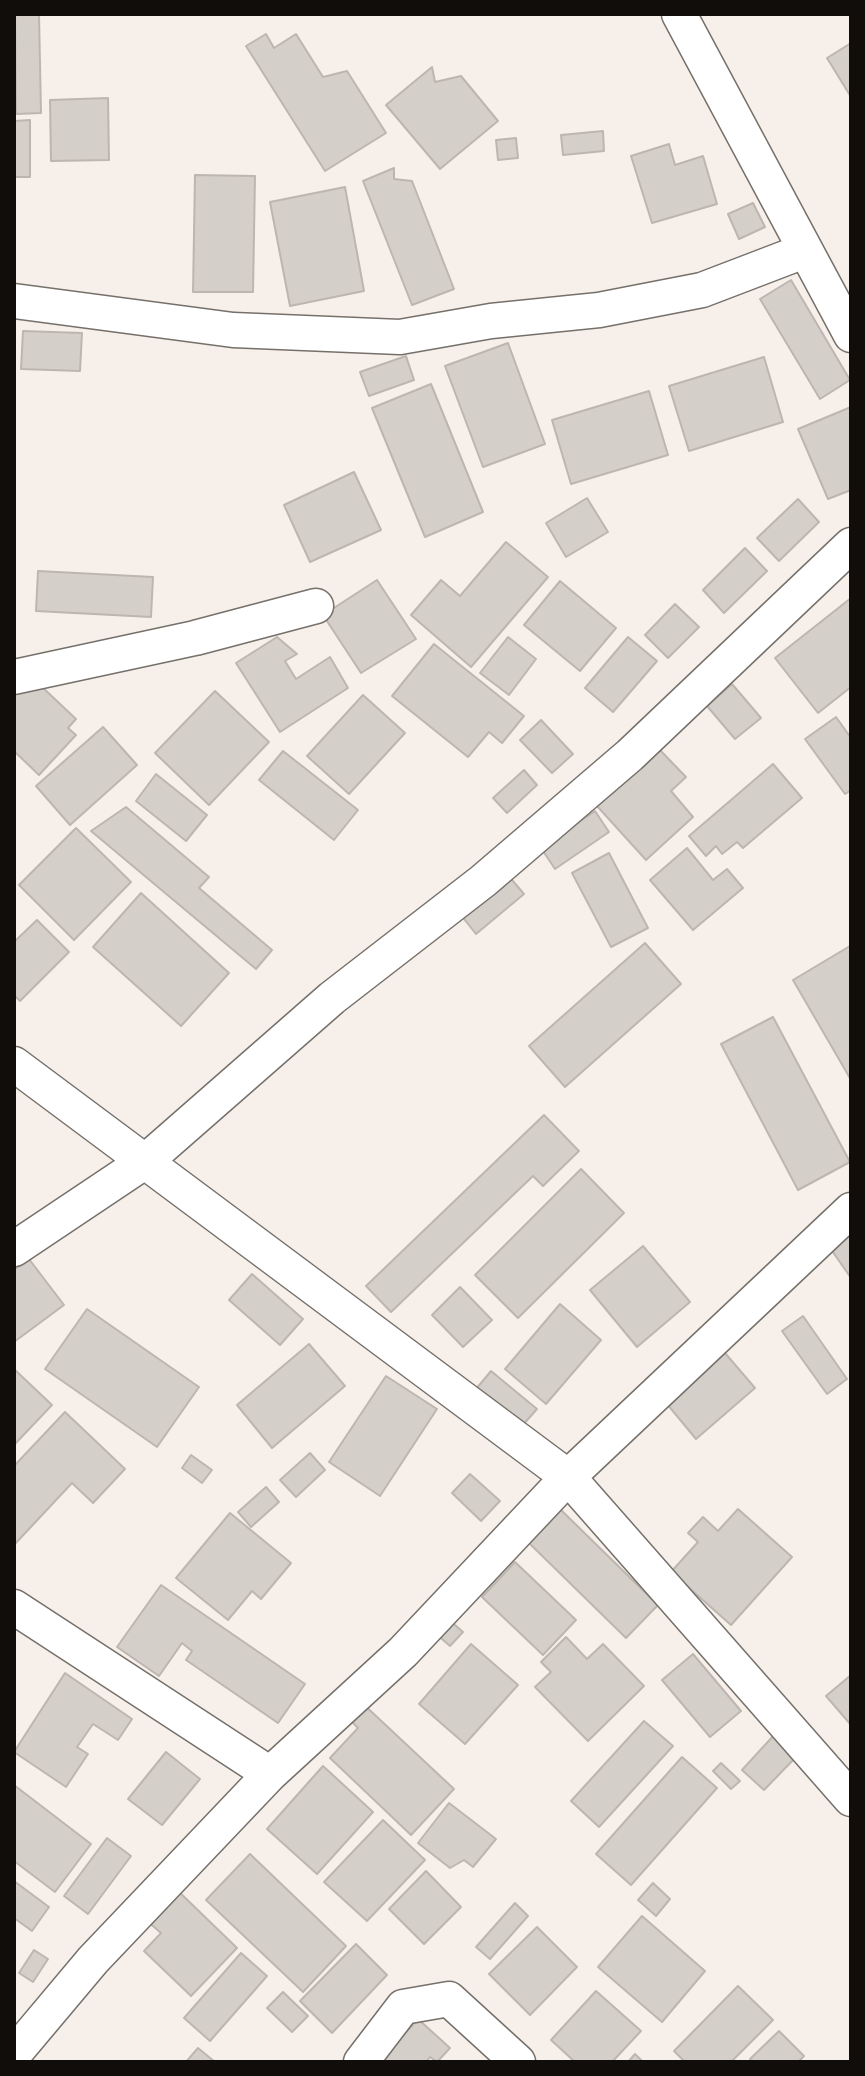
<!DOCTYPE html>
<style>
body{margin:0}
#map{position:relative;width:865px;height:2076px;overflow:hidden;background:#f7f0ea;font-family:Raleway,sans-serif}
canvas{display:block}
.frame{position:absolute;inset:0;border:16px solid #100d0b;pointer-events:none}
</style>
<div id="map">
<canvas width="865" height="2076"></canvas>
<div class="frame"></div>
</div>
<script>
const g = document.querySelector('canvas').getContext('2d');
g.lineJoin = 'round';
function paint(path, color) {
  g.fillStyle = color;
  g.fill(path, 'evenodd');
}
function strokePath(path, color, width, dash) {
  g.strokeStyle = color;
  g.lineWidth = width;
  g.lineCap = dash ? 'butt' : 'round';
  g.setLineDash(dash || []);
  g.stroke(path);
}
const building = new Path2D(`
 M15,14H39L41,113L16,114Z
 M266,34L274,48L296,34L323,77L347,71L386,133L325,171L246,46Z
 M851,43V97L827,58Z
 M432,67L435,82L461,76L498,121L440,169L386,105Z
 M108,98L109,160L51,161L50,100Z
 M30,120V177H14V121Z
 M603,131L604,151L563,155L561,135Z
 M516,138L518,158L498,160L496,140Z
 M669,144L675,165L703,156L717,204L652,223L631,156Z
 M394,168V179L412,181L454,289L412,305L363,181Z
 M195,175L255,176L253,292H193Z
 M345,187L364,291L290,306L270,202Z
 M753,203L765,227L739,239L728,214Z
 M791,280L850,380L820,399L760,299Z
 M23,331L82,333L80,371L21,369Z
 M508,343L545,444L483,467L445,366Z
 M406,356L414,380L369,396L360,372Z
 M764,357L783,422L689,451L669,386Z
 M431,384L483,512L425,537L372,408Z
 M649,391L668,455L571,484L552,420Z
 M851,407V490L828,499L798,429Z
 M354,472L381,530L310,562L284,505Z
 M587,498L608,532L566,557L546,523Z
 M798,499L819,522L779,561L757,538Z
 M506,542L548,577L471,667L411,615L441,580L460,596Z
 M745,548L767,571L724,613L703,590Z
 M38,571L153,577L151,617L36,611Z
 M377,580L416,639L361,673L323,615Z
 M560,581L616,628L580,671L524,625Z
 M851,598V687L818,713L775,658Z
 M675,604L699,627L668,658L645,635Z
 M277,637L297,654L285,661L296,679L330,657L348,688L280,732L236,663Z
 M508,637L536,659L509,695L480,673Z
 M628,637L657,661L613,712L585,688Z
 M434,644L524,716L502,743L489,732L468,757L392,696Z
 M732,684L761,718L735,739L707,706Z
 M41,686L76,719L68,728L76,735L39,775L14,751V691Z
 M215,691L269,742L209,805L155,753Z
 M363,695L405,733L349,794L307,756Z
 M836,717L851,738V790L845,794L805,739Z
 M541,720L573,754L552,773L520,740Z
 M103,727L137,765L70,825L36,786Z
 M659,749L686,777L671,791L693,817L646,860L597,806Z
 M283,751L358,810L334,840L259,780Z
 M773,764L802,798L743,848L737,842L722,854L716,846L706,856L689,836Z
 M524,770L537,785L507,813L493,798Z
 M156,774L207,815L186,841L136,801Z
 M126,807L209,877L199,888L272,950L256,969L91,831Z
 M595,811L609,832L555,869L541,848Z
 M76,828L131,882L74,940L19,885Z
 M687,848L713,880L727,869L743,888L693,930L650,880Z
 M609,853L648,928L611,947L572,873Z
 M507,874L524,894L476,934L460,914Z
 M141,893L229,973L181,1026L93,947Z
 M37,920L69,952L20,1001L14,995V942Z
 M645,943L681,984L565,1087L529,1046Z
 M850,946L851,947V1080L793,980Z
 M773,1017L850,1162L798,1190L721,1044Z
 M544,1115L579,1151L543,1186L533,1176L391,1312L366,1286Z
 M581,1169L624,1213L518,1318L475,1275Z
 M851,1233V1278L830,1248Z
 M643,1246L690,1302L637,1347L590,1290Z
 M29,1259L64,1305L14,1342V1270Z
 M252,1274L303,1319L280,1345L229,1300Z
 M460,1287L492,1320L463,1347L432,1315Z
 M560,1304L601,1340L546,1404L505,1369Z
 M87,1309L199,1387L157,1447L45,1369Z
 M803,1316L847,1379L827,1394L782,1331Z
 M309,1344L345,1386L272,1448L237,1405Z
 M725,1353L755,1388L696,1439L667,1404Z
 M14,1369L52,1405L14,1445Z
 M491,1371L537,1409L522,1426L476,1389Z
 M386,1376L437,1409L380,1496L329,1462Z
 M65,1412L125,1469L93,1503L72,1483L14,1545V1466Z
 M310,1453L325,1470L296,1497L280,1480Z
 M191,1455L212,1470L202,1483L182,1468Z
 M470,1474L500,1501L481,1521L452,1493Z
 M266,1487L279,1502L251,1527L238,1512Z
 M560,1509L658,1605L626,1638L528,1542Z
 M738,1509L792,1557L731,1625L671,1572L698,1542L688,1533L703,1517L718,1531Z
 M230,1513L291,1563L261,1599L252,1591L228,1620L176,1578Z
 M515,1562L576,1620L543,1655L482,1597Z
 M161,1585L305,1684L278,1723L186,1660L192,1651L182,1643L159,1676L117,1647Z
 M447,1618L463,1632L450,1646L435,1633Z
 M566,1637L587,1659L603,1644L644,1686L588,1741L535,1687L551,1672L541,1662Z
 M471,1644L518,1685L465,1744L419,1704Z
 M693,1654L741,1711L710,1737L662,1680Z
 M65,1673L132,1719L118,1740L93,1724L77,1747L88,1754L66,1787L14,1752Z
 M851,1675V1725L826,1696Z
 M360,1701L454,1789L411,1835L330,1758L358,1728L346,1716Z
 M644,1721L673,1746L599,1827L571,1801Z
 M775,1734L797,1756L764,1790L742,1770Z
 M166,1752L200,1779L162,1825L128,1799Z
 M682,1757L717,1788L631,1885L596,1854Z
 M721,1763L740,1781L731,1789L713,1771Z
 M323,1766L373,1812L317,1874L267,1829Z
 M14,1785L91,1844L55,1892L14,1861Z
 M449,1803L496,1839L473,1867L464,1860L450,1868L418,1843Z
 M383,1820L425,1860L367,1921L324,1882Z
 M107,1838L131,1856L88,1914L64,1896Z
 M250,1854L346,1946L303,1992L206,1900Z
 M426,1871L461,1907L424,1944L389,1909Z
 M14,1881L49,1907L32,1931L14,1918Z
 M653,1883L670,1899L656,1916L638,1900Z
 M175,1888L237,1948L191,1996L144,1951L161,1933L145,1919Z
 M515,1903L528,1916L490,1959L476,1947Z
 M642,1916L705,1971L662,2022L598,1967Z
 M537,1927L577,1967L530,2015L489,1974Z
 M356,1944L387,1975L332,2033L300,2001Z
 M34,1950L48,1959L33,1982L19,1973Z
 M241,1953L267,1976L210,2041L184,2018Z
 M738,1986L773,2020L731,2062H685L674,2051Z
 M596,1991L641,2031L612,2062H575L551,2040Z
 M283,1992L308,2016L292,2032L267,2008Z
 M418,2019L450,2048L437,2062L430,2057L426,2062H379Z
 M779,2031L804,2056L798,2062H753L750,2059Z
 M198,2048L215,2062H186Z
 M635,2054L643,2062H628Z`);
paint(building, '#d5cfc9');
strokePath(building, '#bdb6b0', 2);
const street = new Path2D(`
 M679,14L851,335
 M14,301L233,330L400,337L491,321L599,310L702,290L804,251
 M14,677L195,638L316,606
 M14,1064L568,1477L851,1799
 M14,1249L147,1160L332,998L483,881L630,755L851,545
 M14,1607L270,1774
 M14,2054L93,1960L270,1774L403,1652L568,1477L851,1210
 M361,2062L403,2007L449,1999L518,2062`);
strokePath(street, '#76706a', 37);
strokePath(street, '#fff', 34);
</script>
